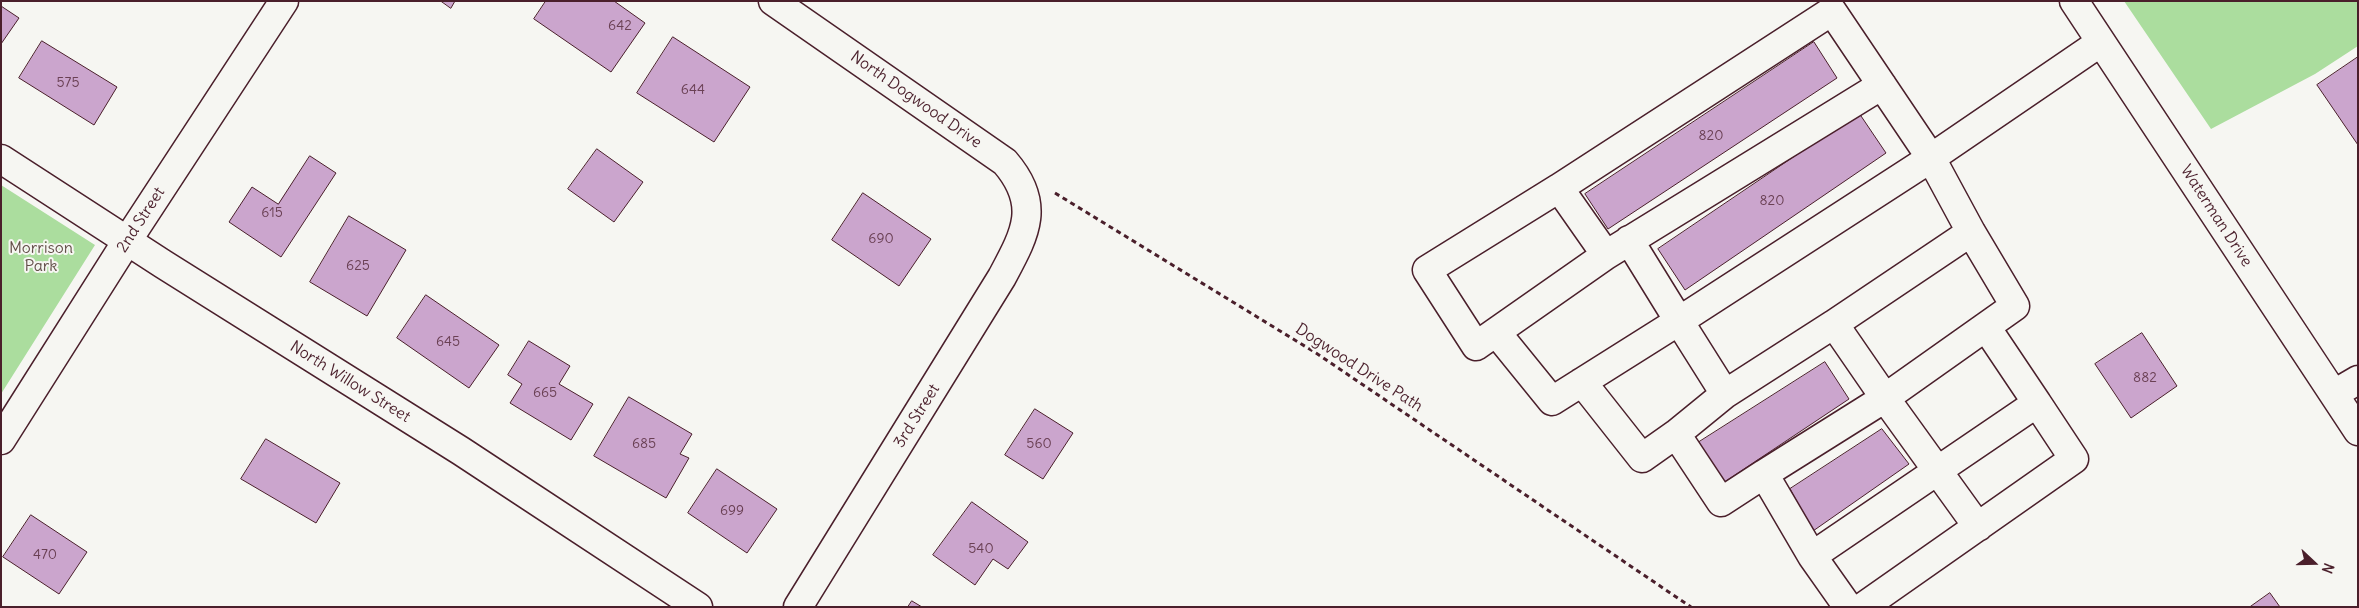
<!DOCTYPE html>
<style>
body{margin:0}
#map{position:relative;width:2359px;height:608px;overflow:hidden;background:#f6f6f2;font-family:Delius,sans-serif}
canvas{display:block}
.frame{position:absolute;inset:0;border:2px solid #4a1f2b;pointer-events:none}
.north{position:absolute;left:2289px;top:538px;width:50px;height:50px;-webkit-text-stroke:4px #f6f6f2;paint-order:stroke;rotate:111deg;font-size:14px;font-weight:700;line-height:20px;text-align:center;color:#4a1f2b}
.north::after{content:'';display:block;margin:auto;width:18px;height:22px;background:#4a1f2b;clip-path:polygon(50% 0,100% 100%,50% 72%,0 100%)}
</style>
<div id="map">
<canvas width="2359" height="608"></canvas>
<div class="frame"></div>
<div class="north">N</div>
</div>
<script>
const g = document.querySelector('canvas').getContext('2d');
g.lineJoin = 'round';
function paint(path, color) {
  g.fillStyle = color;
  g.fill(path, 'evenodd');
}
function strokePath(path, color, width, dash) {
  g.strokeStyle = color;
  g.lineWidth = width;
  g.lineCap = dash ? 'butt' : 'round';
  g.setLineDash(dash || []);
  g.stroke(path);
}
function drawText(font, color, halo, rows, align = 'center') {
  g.font = font + ' Delius,sans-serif';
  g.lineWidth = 4;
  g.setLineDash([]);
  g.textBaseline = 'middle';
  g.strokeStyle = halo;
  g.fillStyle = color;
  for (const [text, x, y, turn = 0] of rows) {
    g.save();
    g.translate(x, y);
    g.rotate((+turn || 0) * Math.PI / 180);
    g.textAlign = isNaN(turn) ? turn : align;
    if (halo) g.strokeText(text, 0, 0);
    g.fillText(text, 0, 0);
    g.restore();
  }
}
paint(new Path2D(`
 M2124,1H2358V46L2315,74L2211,129Z
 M1,185L95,245L1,394Z`), '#abdd9e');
const building = new Path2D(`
 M441,1H455L451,8Z
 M546,1H614L645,23L611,72L534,19Z
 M1,6L19,18L1,44Z
 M673,37L750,87L714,142L637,93Z
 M42,41L117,87L94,125L19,78Z
 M1814,42L1837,78L1608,229L1585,194Z
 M2358,57V145L2317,85Z
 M1859,113L1886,153L1685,290L1658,249Z
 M597,149L643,182L614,222L568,189Z
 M310,156L336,173L281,257L229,222L252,187L278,204Z
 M863,193L931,239L899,286L832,240Z
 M349,216L406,250L367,316L310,282Z
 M426,295L499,345L469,388L397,338Z
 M2142,333L2177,386L2131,418L2095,364Z
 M529,341L570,366L559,384L593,404L571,440L510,403L522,384L508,375Z
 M1825,362L1849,399L1723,483L1696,444Z
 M629,397L692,434L680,454L689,458L666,498L594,456Z
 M1035,409L1073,433L1043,479L1005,455Z
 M1882,429L1909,464L1813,531L1790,489Z
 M266,439L340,483L316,523L241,479Z
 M717,469L777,509L747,553L688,513Z
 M972,502L1028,542L1008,569L993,559L975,585L933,555Z
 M31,515L87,552L59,594L3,557Z
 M2270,593L2280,607H2250Z
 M912,601L922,607H908Z`);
paint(building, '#cba5cd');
strokePath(building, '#4a1f2b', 1);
const minor = new Path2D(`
 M773,1L1005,162C1042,205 1025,234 1002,277L798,607
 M2074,1L2358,431
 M1,159L163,264L461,451L698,607
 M1559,188L1427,270L1476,346L1606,255L1882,85
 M1606,255L1559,188L1832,11L1931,158L2101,42
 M1834,324L1725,394L1679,321L1931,158L1971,232L2015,306L1885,398L1834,324L1971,232
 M1496,332L1552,401L1679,321L1629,240
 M1582,382L1642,458L1676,434
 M1725,394L1676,434L1721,502L1764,474L1812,556L2037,403L1986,327
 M2334,394L2358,380
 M1,440L127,241L284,1
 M1764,474L1885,398L1978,527
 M1812,556L1848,607
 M1863,607L2074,459L2037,403`);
strokePath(minor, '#4a1f2b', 31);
strokePath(new Path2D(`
 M1055,193L1316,353L1691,607`), '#4a1f2b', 3, [5, 4]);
strokePath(minor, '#f6f6f2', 28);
drawText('14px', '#6a4054', null, [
 ["642",620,26],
 ["575",68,83],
 ["644",693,90],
 ["820",1711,136],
 ["820",1772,201],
 ["615",272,213],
 ["690",881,239],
 ["625",358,266],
 ["645",448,342],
 ["882",2145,378],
 ["665",545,393],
 ["685",644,444],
 ["560",1039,444],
 ["699",732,511],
 ["540",981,549],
 ["470",45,555]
]);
drawText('16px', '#4a1f2b', '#f6f6f2', [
 ["North Dogwood Drive",916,100,35],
 ["Waterman Drive",2216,216,57],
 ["2nd Street",141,220,-57],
 ["Dogwood Drive Path",1359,368,33],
 ["North Willow Street",350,382,32],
 ["3rd Street",917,416,-58]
]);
drawText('16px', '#624e48', '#f6f6f2', [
 ["Morrison",41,248],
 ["Park",41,266]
]);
</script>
